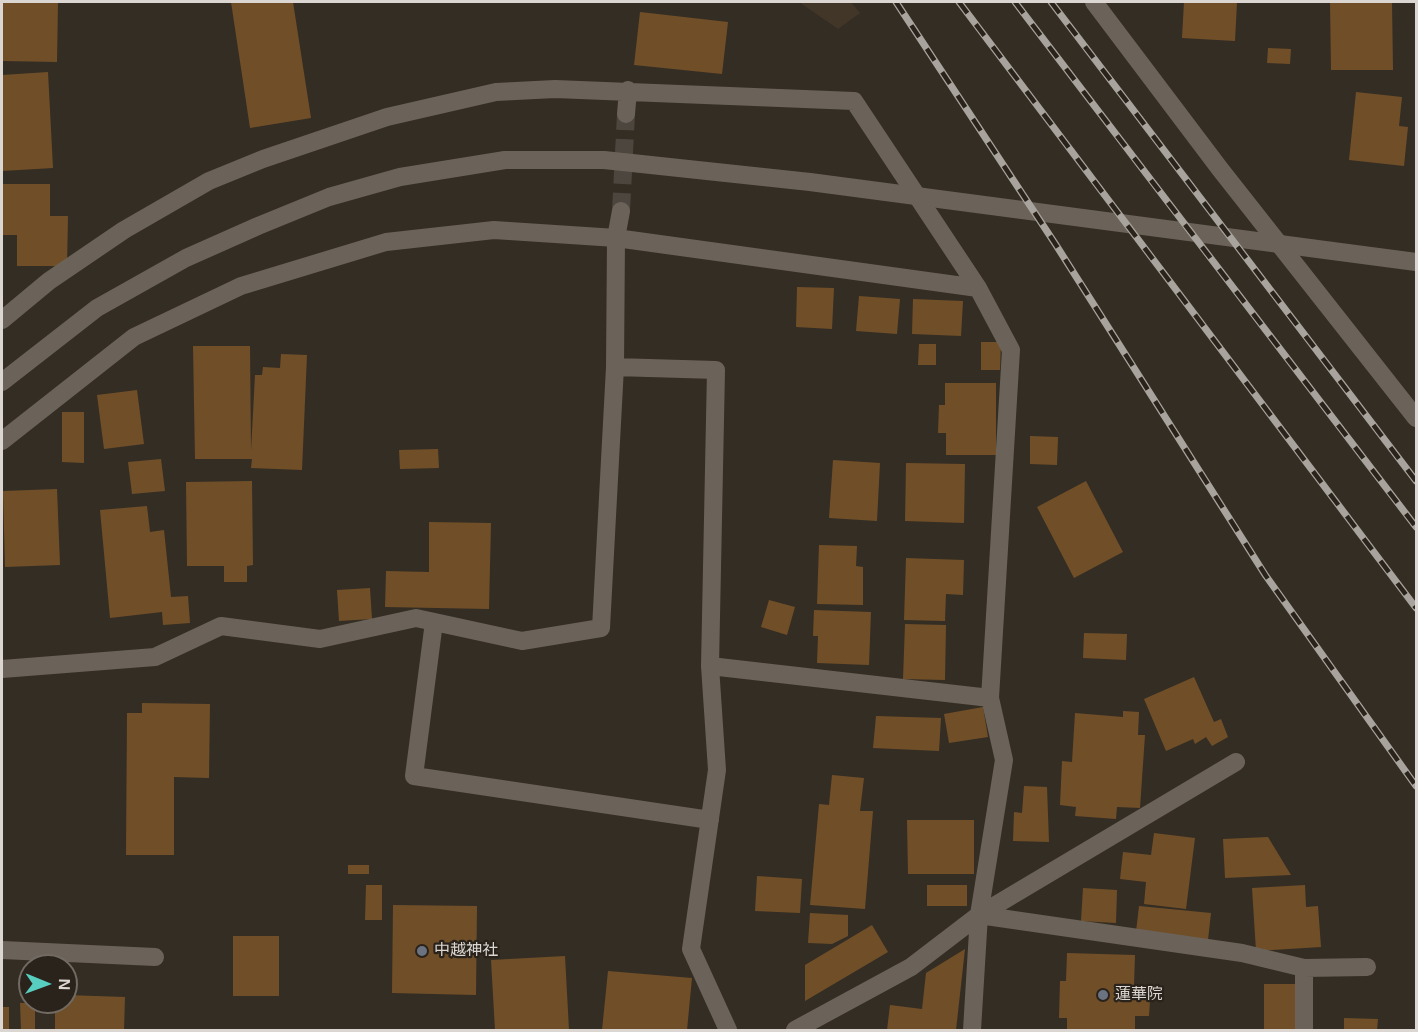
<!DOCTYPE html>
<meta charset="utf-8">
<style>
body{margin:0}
#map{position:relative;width:1418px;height:1032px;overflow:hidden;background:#342d24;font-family:Helvetica,sans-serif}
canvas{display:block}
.frame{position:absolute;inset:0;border:3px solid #dbd6d1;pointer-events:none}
.north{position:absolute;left:18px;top:954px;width:60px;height:60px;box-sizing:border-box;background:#2a231b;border:2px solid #716b64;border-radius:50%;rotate:91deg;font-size:16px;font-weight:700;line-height:24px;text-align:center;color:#dbd6d1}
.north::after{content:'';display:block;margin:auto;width:21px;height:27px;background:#58cec0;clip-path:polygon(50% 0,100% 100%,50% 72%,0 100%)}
</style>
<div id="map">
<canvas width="1418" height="1032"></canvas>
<div class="frame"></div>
<div class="north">N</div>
</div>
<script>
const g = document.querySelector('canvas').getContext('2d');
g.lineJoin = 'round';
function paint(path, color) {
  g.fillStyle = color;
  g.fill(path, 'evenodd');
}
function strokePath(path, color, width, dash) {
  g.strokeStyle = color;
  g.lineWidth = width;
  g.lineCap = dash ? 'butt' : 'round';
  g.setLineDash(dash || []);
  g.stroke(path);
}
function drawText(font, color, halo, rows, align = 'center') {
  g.font = font + ' Helvetica,"Noto Sans JP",sans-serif';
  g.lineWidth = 4.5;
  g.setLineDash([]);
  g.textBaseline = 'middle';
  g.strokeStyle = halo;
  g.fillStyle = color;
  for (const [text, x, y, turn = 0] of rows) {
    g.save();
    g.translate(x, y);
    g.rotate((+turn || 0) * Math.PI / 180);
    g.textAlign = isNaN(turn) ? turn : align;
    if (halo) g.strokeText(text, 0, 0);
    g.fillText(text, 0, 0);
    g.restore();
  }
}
paint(new Path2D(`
 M799,2H851L860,13L838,29Z`), '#423629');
paint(new Path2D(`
 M2,2H58L57,62L2,61Z
 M231,2H293L311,118L250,128Z
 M1184,2H1237L1235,41L1182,38Z
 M1330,2H1392L1393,70H1331Z
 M640,12L728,22L722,74L634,65Z
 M1268,48L1291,49L1290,64L1267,63Z
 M48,72L53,168L2,171V75Z
 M1356,92L1402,97L1399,126L1408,127L1404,166L1349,160Z
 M2,184H50V216H68L67,266H17V235H2Z
 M797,287L834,288L832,329L796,327Z
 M859,296L900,299L897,334L856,331Z
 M913,299L963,301L961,336L912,334Z
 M981,342H1001L1000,370H981Z
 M919,344H936V365H918Z
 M193,346H250L251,451L255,375H262L263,367L280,368L281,354L307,355L302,470L251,468L252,459H195Z
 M945,383H996V455H946V433H938L939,405H945Z
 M137,390L144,444L104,449L97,395Z
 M62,412H84V463L62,462Z
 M1030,436L1058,437L1057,465L1030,464Z
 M438,449L439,468L400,469L399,450Z
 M161,459L165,491L132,494L128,462Z
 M833,460L880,463L877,521L829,518Z
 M906,463L965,464L964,523L905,521Z
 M252,481L253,565L247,566V582H224V566H187L186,482Z
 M1086,481L1123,552L1074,578L1037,507Z
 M57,489L60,565L5,567L3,491Z
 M147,506L150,532L164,530L171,597L188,596L190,623L163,625L162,612L110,618L100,510Z
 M429,522L491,523L489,609L385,607L386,571L429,572Z
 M819,545L857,546L856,566L863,567V605L817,604Z
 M906,558L964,560L963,595L946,594L945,621L904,620Z
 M370,588L372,619L339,621L337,590Z
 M769,600L795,607L787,635L761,627Z
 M814,610L871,612L869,665L817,663L818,636H813Z
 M905,624L946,625L945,680L903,679Z
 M1084,633L1127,634L1126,660L1083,658Z
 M1194,677L1214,722L1221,719L1228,737L1212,746L1206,737L1195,744L1193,739L1166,751L1144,699Z
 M142,703L210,704L209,778L174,777V855H126L127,713H142Z
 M983,707L988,737L949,743L944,714Z
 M1123,711L1139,712L1138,735H1145L1140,808L1117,807L1116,819L1075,816L1076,807L1060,805L1062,761L1072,762L1075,713L1123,717Z
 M876,716L941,718L939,751L873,748Z
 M832,775L864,778L860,811H873L865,909L810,905L819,804L829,805Z
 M1024,786L1047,787L1049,842L1013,841L1014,812L1022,813Z
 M907,820H974V874H908Z
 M1154,833L1195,838L1186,909L1144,904L1146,882L1120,879L1123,852L1151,855Z
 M1268,837L1291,875L1225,878L1223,839Z
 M348,865H369V874H348Z
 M757,876L802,879L800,913L755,911Z
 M366,885H382V920H365Z
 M927,885H967V906H927Z
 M1305,885L1306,907L1318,906L1321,947L1256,951L1252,888Z
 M1083,888L1117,890L1116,923L1081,921Z
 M393,905L477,906L476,995L392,993Z
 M1139,906L1211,913L1208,940L1136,932Z
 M810,913L848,915V936L832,944L808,943Z
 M872,925L888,952L805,1001V965Z
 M233,936H279V996H233Z
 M965,949L956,1030H887L890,1005L922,1009L926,973Z
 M1067,953L1135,955L1134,985H1151L1149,1016H1135V1030H1067V1018H1059L1060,981H1066Z
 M565,956L569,1030H495L491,960Z
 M608,971L692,978L687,1030H602Z
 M1264,984H1296V1030H1264Z
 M66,995L125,997L124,1030H55V1002H66Z
 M20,1003H35V1030H21Z
 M2,1007H9V1030H2Z
 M1344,1018L1378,1019L1377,1030H1344Z`), '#704f28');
strokePath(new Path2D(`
 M621,211L626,114`), '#4d463e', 18, [18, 9]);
strokePath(new Path2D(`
 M1094,2L1220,169L1416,418
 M2,950L155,957`), '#6b6359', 18);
strokePath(new Path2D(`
 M626,114L628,90
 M2,320L49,281L124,230L209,181L263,159L387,117L496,92L555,89L854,101L978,288L1011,350L990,698L710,666
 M615,367L716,370L710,666L717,770L691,949L728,1030
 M2,441L134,337L241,286L386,242L494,230L616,238L978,288
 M434,622L414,776L710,820
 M2,669L155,657L221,626L320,639L416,618L522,641L601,628L615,367L616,238L621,211
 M979,915L1242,953L1304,968L1367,967
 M1304,968V1030
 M795,1030L911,967L979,915L1236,762
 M972,1030L979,915L1004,760L990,698`), '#6b6359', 18);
strokePath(new Path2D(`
 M2,382L97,308L186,258L258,226L329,197L400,177L505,160H604L810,182L1416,262`), '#6b6359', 18);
const rail = new Path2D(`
 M896,2L1056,245L1266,576L1416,786
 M959,2L1416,608
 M1015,2L1416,527
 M1051,2L1416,481`);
strokePath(rail, '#a8a39c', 7);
strokePath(rail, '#2a231b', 4.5, [14]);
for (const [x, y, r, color] of [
 [422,951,6,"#6b7280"],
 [1103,995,6,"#6b7280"]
]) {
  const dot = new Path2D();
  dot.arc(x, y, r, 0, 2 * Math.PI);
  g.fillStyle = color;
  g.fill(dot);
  strokePath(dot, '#2a231b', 2);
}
drawText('16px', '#dbd6d1', '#2a231b', [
 ["中越神社",434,951],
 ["蓮華院",1115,995]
], 'left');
</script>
